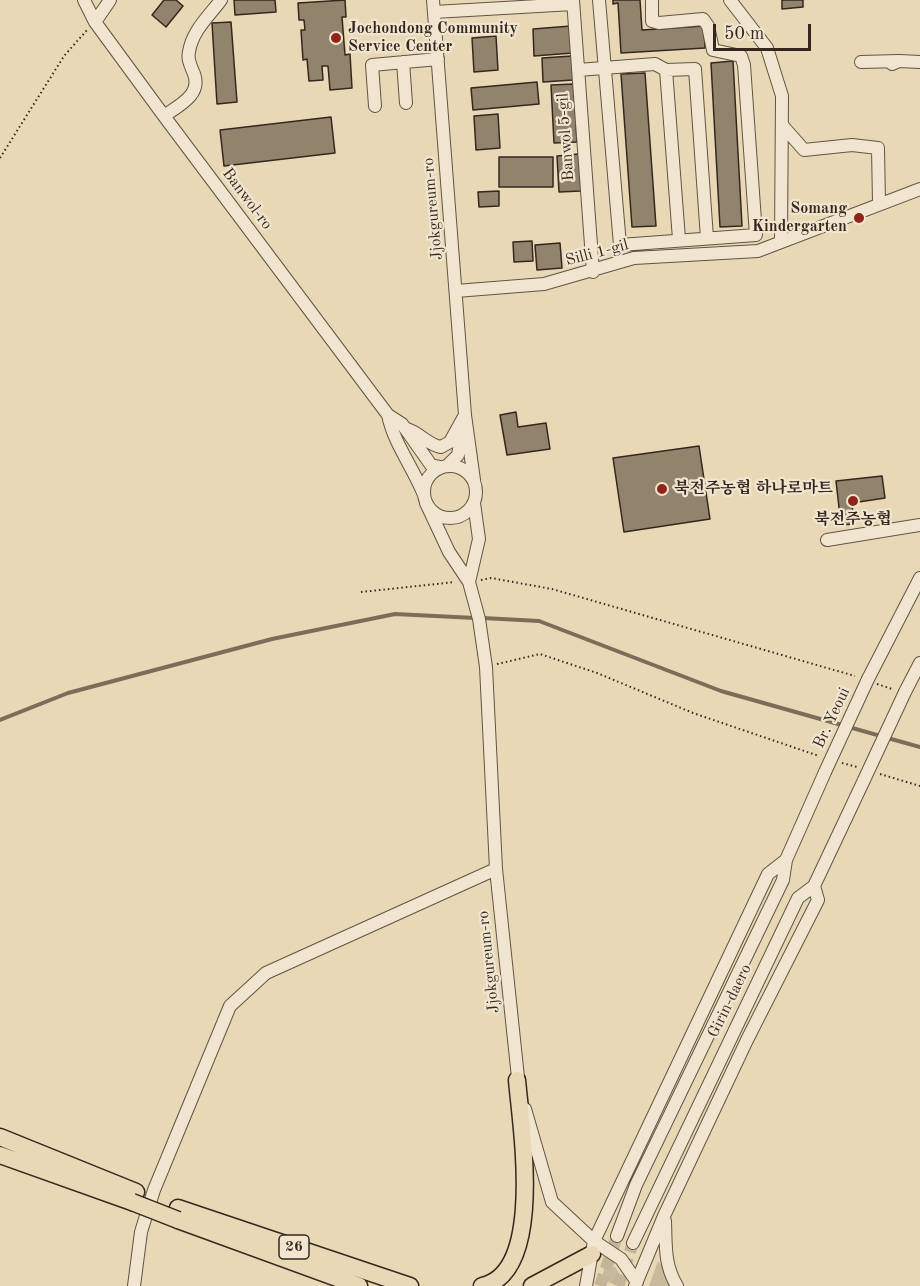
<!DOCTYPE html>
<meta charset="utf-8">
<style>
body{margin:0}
#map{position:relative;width:920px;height:1286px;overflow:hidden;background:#e8d8b6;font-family:"Old Standard TT",serif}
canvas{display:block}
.scale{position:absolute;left:713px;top:24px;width:98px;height:27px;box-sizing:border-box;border:3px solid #35271e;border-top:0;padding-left:8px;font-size:18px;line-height:21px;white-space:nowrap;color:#35271e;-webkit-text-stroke:4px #f0e6d0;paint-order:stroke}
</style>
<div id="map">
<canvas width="920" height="1286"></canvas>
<div class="scale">50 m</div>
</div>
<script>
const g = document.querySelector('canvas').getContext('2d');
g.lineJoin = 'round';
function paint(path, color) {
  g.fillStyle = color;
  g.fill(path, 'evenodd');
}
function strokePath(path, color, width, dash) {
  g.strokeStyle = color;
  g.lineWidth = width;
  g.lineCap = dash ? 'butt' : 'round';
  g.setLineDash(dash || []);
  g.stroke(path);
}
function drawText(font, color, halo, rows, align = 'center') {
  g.font = font + ' "Old Standard TT","Noto Serif KR",serif';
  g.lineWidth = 4.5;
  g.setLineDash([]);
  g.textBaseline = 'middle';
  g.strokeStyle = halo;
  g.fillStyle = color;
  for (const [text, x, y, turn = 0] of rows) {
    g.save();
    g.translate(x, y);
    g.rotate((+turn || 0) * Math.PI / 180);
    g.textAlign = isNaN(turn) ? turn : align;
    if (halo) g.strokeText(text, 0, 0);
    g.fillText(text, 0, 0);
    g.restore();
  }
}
paint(new Path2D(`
 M658,1261L663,1267L670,1286H649Z
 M605,1266L615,1267L624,1280L623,1284L610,1283L602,1277Z`), '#caba9c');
strokePath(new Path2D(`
 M483,618L539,621L721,691L920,747
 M0,720L68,693L272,639L395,614L475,618`), '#7c6d5a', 4);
const building = new Path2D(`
 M164,0H176L183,6L166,27L152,15Z
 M234,0H275L276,12L235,15Z
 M345,0L346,17H342L345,55L350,54L352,88L330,90L328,66H322L323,80L309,81L307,59L303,60L301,30H305L304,20H299L298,3Z
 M613,0H640L642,30L704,26L705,48L621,53L618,3L613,4Z
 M782,0H803V7L782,9Z
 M231,22L237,102L217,104L212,23Z
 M571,26L573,53L534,56L533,29Z
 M496,36L498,70L474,72L472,38Z
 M572,56L573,80L543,82L542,58Z
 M733,61L742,226L720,227L711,63Z
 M645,73L656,226L632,227L621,74Z
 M537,82L539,104L473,110L471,88Z
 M574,84L577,142L554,143L551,85Z
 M498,114L500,148L476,150L474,116Z
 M331,117L335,153L224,166L220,130Z
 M579,154L581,191L559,192L557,156Z
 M499,157H553V187H499Z
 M499,191V206L479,207L478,192Z
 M532,241L533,261L514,262L513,242Z
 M560,243L562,268L537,270L535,245Z
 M516,412L518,427L546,423L550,449L507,455L500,415Z
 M699,446L710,519L624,532L613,458Z
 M882,476L885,498L852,503L854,524L841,525L836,481Z`);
paint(building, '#92836d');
strokePath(building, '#35271e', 1.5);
strokePath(new Path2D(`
 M600,1286L617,1236
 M618,1286L633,1243`), '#c4b598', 12, [12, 6]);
const minor = new Path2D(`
 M84,0L95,22L164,116L388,415L402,424L431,465L440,467
 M433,0L465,415L474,480
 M573,0L593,272
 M599,0L620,245L756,235L744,65L741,56L713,50L708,26L703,19L659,23L652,21V0
 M730,0L767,48L782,96L781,242
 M434,12L573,4
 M95,22L110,0
 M403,62L406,103
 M861,62L899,61
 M892,64L899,61L920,62
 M578,70L655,64L666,70L695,69L707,238
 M666,70L679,239
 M375,106L372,65L438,59
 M164,116C178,106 202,95 194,74C191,66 187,60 189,52C192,31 209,16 221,0
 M782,125L804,150L852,145L878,148L879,203
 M456,291L544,284L634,258L758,251L920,189
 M388,415C394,444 413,467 424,495
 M407,429C420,433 428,445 441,447L450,442L465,415
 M448,465L458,455L462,431
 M424 492a26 26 0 1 1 52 0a26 26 0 1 1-52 0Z
 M426,503L449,552L469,582L479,619L486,667L496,869L519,1087
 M827,540L920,525
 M469,582L479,539L474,503
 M868,679L920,578
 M905,692L920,663
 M525,1109L552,1202L594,1241L621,1259L637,1282
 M665,1221C666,1245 664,1265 677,1286
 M617,1236L636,1185L783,880L786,860L825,772
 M633,1243L798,898L814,886L864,780
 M134,1286L141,1232L154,1190L230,1006L266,973L496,869
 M586,1286L594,1241L768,874L786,860
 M635,1286L664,1216L747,1040L818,900L814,886`);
const major = new Path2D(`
 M0,1137L136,1192
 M0,1155L132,1202
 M178,1208L410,1286
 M178,1220L359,1286
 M482,1286C545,1273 521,1127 517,1080
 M532,1286L592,1254`);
strokePath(minor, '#625344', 14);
strokePath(major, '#35271e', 19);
strokePath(new Path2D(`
 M0,158L64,56L87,30
 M481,580L491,578L552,589L855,676
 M361,592L455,582
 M497,664L540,654L597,673L693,713L819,756
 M877,684L892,689
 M842,763L857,767
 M880,774L920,786`), '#35271e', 2, [1.5, 3]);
strokePath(minor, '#f0e6d0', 12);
strokePath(major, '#e8d8b6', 16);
const minorBridge = new Path2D(`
 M825,772L868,679
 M864,780L905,692`);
const majorBridge = new Path2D(`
 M132,1202L178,1220`);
strokePath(minorBridge, '#625344', 14, []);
strokePath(majorBridge, '#35271e', 19, []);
strokePath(minorBridge, '#f0e6d0', 12);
strokePath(majorBridge, '#e8d8b6', 16);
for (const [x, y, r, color] of [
 [336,38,6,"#8f2418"],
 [859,218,6,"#8f2418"],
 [662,489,6,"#8f2418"],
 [853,501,6,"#8f2418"]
]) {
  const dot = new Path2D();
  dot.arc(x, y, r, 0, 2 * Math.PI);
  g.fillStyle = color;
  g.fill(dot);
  strokePath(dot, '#f0e6d0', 2);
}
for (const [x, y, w] of [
 [294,1247,30]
]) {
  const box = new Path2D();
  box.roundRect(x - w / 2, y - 12, w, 24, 4.5);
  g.fillStyle = '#f0e6d0';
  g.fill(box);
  strokePath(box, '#35271e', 1.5);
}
drawText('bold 15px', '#35271e', null, [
 ["26",294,1247]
]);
drawText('bold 16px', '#35271e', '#f0e6d0', [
 ["Jochondong Community",348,29],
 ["Service Center",348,47],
 ["Somang",847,209,"right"],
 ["Kindergarten",847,227,"right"],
 ["북전주농협 하나로마트",674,489],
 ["북전주농협",853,520,"center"]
], 'left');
drawText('16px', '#35271e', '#f0e6d0', [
 ["Banwol 5-gil",566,137,-94],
 ["Banwol-ro",247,199,53],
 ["Jjokgureum-ro",433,209,-95],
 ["Silli 1-gil",597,253,-15],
 ["Br. Yeoui",832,718,-65],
 ["Jjokgureum-ro",489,962,-96],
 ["Girin-daero",730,1001,-64]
]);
</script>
